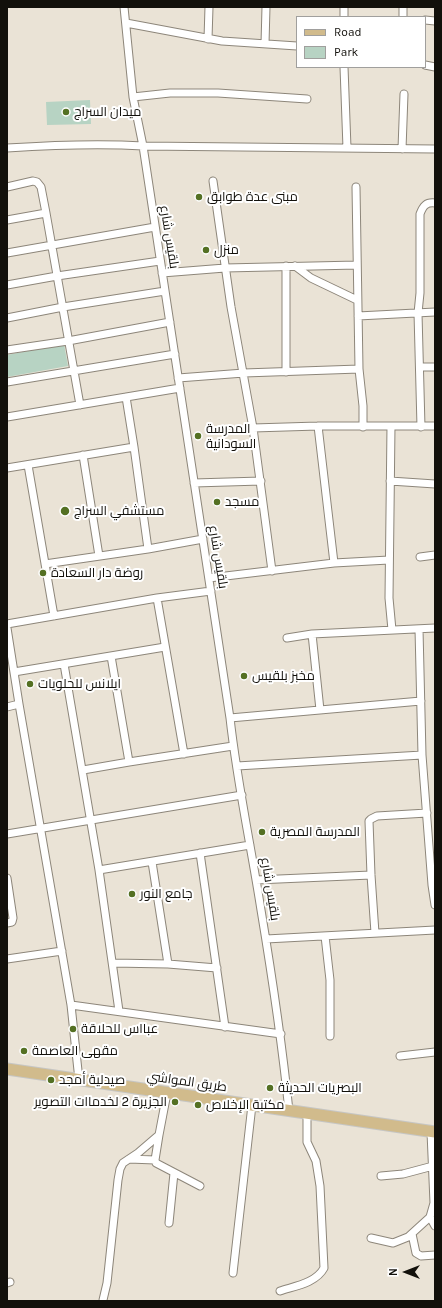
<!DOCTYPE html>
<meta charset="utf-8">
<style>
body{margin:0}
#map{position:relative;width:442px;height:1308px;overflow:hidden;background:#eae3d6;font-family:Karla,sans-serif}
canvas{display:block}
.frame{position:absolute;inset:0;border:8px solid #12100b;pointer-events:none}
.legend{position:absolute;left:296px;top:16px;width:130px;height:52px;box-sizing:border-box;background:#fff;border:1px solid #a09f9d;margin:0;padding:5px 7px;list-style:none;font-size:12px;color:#12100b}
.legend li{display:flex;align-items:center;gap:8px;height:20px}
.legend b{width:20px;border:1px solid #a09f9d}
.north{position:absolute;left:386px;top:1252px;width:40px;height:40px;-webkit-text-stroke:3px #fff;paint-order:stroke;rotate:270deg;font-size:11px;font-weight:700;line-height:16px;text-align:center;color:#12100b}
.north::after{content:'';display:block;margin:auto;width:14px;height:18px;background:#12100b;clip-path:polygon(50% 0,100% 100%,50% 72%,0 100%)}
</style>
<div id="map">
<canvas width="442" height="1308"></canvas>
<div class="frame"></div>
<ul class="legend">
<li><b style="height:5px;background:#d1bb8c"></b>Road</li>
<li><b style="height:11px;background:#b7d3c3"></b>Park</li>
</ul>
<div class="north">N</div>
</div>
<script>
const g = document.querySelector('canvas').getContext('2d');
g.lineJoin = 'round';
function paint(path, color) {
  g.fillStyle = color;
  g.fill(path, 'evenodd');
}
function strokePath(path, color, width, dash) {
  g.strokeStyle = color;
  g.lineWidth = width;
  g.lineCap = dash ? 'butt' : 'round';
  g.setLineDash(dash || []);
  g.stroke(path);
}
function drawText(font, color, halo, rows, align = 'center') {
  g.font = font + ' Karla,Cairo,sans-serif';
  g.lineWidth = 4;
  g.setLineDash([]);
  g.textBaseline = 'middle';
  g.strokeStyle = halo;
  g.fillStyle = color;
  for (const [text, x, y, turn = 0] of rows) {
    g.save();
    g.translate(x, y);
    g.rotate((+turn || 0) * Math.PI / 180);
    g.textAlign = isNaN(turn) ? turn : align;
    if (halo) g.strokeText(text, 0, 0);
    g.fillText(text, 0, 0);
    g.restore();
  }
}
paint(new Path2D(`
 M90,100L91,124L47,125L46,102Z
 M64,344L68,366L7,377V355Z`), '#b7d3c3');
const street = new Path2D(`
 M124,7L133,97L143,146L230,718C237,782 251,846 261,910C272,976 282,1043 289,1111
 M403,7V17
 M344,17V7
 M425,20L435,21
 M126,23L222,41L297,46
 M208,39L209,7
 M265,44L266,7
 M425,65L435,67
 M344,67L347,148
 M133,97L170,93H218L307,99
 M7,148C53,145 97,143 143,146L435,149
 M402,149L404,94
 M213,181L231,307L253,428L272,571
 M7,187L33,181L37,182L41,187L46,213L80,405
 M356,187L359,369L363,406V427
 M7,220L46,213
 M7,253L155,227
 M286,266V372
 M295,266L311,278L357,300
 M162,273L225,268L357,265
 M7,285L57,276L160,261
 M358,316L435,312
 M7,318L63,307L165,291
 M7,350L68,341L170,322
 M420,367H435
 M178,378L244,373L359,369
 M7,382L175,354
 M126,397L134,447L148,549
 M7,417L180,388
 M318,426L334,563
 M391,426L389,598L392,630
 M421,427L418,313L420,293V214C423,206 426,202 435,203
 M253,428L318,426H435
 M83,455L99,556
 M28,465L54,616
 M7,468L134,447
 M390,481L435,484
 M194,483L261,481
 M420,557L435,555
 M45,564L148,549L203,539
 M209,578L334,563L389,560
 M157,598L184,754
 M7,624L157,598L211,591
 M7,628L19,704L71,1005L79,1080
 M419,629L422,755L432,885L435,905
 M312,634L320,710
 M287,638L312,634L435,628
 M111,656L129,762
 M64,664L99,870L119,1011
 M14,672L165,647
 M7,707L19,704
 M230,718L421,701
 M237,766L422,755
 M83,770L129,762L233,746
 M7,834L242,795
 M200,853L225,1027
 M152,862L168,964
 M99,870L250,845
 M7,878L13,918L12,922L7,923
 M256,880L371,875
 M375,933L371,875L369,821L371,819L377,816L427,813
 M325,936L330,980V1036
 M266,939L435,930
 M7,959L62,951
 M113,963L168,964L217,968
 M71,1005L281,1034
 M400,1056L435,1052
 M159,1135L155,1160L156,1163L200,1186
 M129,1159L155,1160
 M381,1176L403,1174L433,1166
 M430,1217L435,1226
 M169,1223L174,1173
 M412,1234L416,1253L421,1256L435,1255
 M371,1238L393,1243L408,1237L430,1217L434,1203L431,1132
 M233,1273L252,1105
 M7,1283L10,1282
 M280,1291C295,1286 316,1283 324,1268L320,1186L316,1161L307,1142V1113
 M103,1300L107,1283L118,1180L120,1169L123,1163L138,1153L159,1135L167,1093`);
const primary = new Path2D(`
 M7,1069L435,1132`);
strokePath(street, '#8d867a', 9);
strokePath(primary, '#c6c6c4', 13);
strokePath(street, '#fff', 7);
strokePath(primary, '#d1bb8c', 11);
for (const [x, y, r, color] of [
 [66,112,4,"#547023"],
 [199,197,4,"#547023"],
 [206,250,4,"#547023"],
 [198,436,4,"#547023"],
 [217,502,4,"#547023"],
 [65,511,5,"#547023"],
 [43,573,4,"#547023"],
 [244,676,4,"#547023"],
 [30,684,4,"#547023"],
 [262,832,4,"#547023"],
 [132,894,4,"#547023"],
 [73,1029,4,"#547023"],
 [24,1051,4,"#547023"],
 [51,1080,4,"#547023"],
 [270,1088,4,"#547023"],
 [175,1102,4,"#547023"],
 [198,1105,4,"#547023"]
]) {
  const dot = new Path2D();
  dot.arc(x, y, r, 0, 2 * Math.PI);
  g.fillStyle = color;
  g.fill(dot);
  strokePath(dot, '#fff', 1.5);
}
drawText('13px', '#12100b', '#fff', [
 ["ميدان السراج",74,112],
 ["مبنى عدة طوابق",207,197],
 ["منزل",214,250],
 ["المدرسة",206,429],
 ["السودانية",206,444],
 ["مسجد",225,502],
 ["مستشفي السراج",74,511],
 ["روضة دار السعادة",51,573],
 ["مخبز بلقيس",252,676],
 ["ايلانس للحلويات",38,684],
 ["المدرسة المصرية",270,832],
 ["جامع النور",140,894],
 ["عبااس للحلاقة",81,1029],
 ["مقهى العاصمة",32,1051],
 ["صيدلية أمجد",59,1080],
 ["البصريات الحديثة",278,1088],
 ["الجزيرة 2 لخدماات التصوير",167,1102,"right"],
 ["مكتبة الإخلاص",206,1105]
], 'left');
drawText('13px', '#12100b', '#fff', [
 ["بلقيس شارع",169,237,81],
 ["بلقيس شارع",218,557,81],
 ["بلقيس شارع",270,889,81],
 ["طريق المواشي",187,1082,8]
]);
</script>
